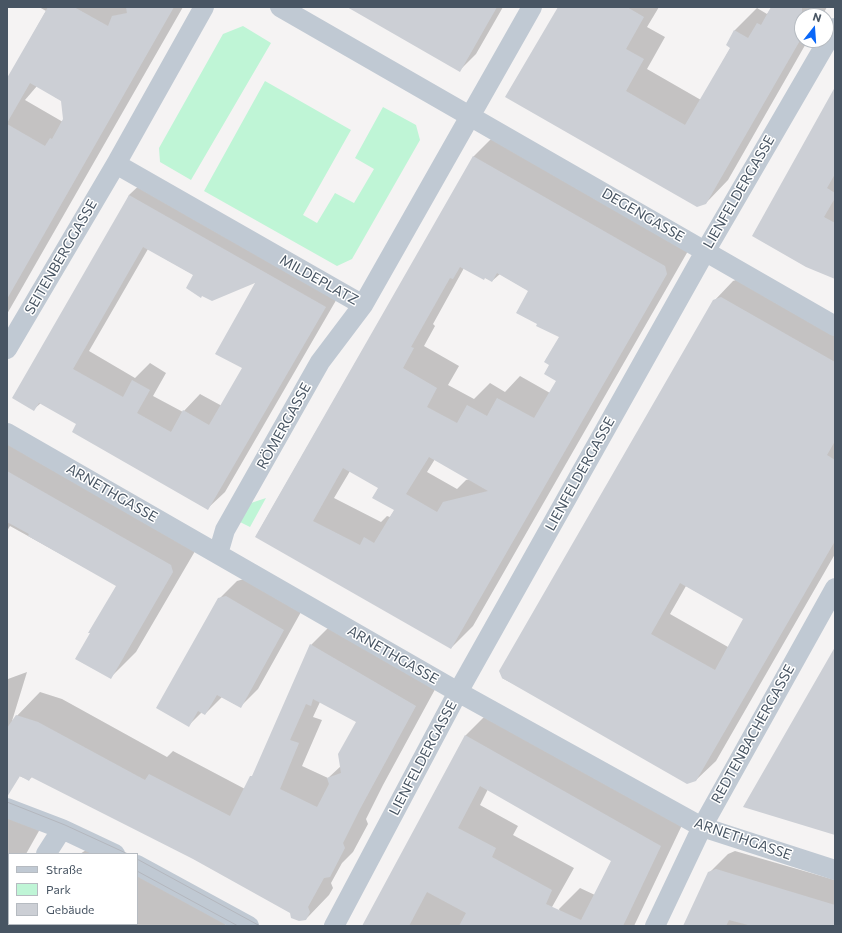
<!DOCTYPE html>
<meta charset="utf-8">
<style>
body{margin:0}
#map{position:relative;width:842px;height:933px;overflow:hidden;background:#f5f3f3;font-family:Commissioner,sans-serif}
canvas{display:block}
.frame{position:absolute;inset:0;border:8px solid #485563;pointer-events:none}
.legend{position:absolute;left:8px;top:853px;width:130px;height:72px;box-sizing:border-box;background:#fff;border:1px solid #b6bbc1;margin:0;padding:5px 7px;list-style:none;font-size:12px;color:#485563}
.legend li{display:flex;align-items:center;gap:8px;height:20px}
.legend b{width:20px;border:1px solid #b6bbc1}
.north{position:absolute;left:794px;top:8px;width:40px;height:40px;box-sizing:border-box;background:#fff;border:1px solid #b6bbc1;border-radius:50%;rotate:17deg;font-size:11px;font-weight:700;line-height:16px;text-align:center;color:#485563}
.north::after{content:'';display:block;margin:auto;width:14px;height:18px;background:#0a67f8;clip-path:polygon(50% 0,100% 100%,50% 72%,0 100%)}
</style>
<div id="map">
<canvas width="842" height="933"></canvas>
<div class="frame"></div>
<ul class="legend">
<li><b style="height:5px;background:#c0c9d3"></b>Straße</li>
<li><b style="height:11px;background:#bff5d6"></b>Park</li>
<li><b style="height:11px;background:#cccfd5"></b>Gebäude</li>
</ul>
<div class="north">N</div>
</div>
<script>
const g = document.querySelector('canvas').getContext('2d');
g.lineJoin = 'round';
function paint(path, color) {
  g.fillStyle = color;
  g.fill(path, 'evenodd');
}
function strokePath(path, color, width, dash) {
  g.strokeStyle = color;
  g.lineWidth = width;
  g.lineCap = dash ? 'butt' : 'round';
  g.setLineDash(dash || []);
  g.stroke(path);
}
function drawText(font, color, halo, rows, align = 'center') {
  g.font = font + ' Commissioner,sans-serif';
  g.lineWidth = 3;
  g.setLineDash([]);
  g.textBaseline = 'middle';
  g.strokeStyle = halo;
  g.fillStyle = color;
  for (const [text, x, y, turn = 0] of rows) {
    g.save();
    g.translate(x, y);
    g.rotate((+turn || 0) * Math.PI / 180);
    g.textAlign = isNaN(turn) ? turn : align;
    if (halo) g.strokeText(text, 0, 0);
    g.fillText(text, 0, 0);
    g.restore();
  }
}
paint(new Path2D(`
 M243,26L271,43L191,180L160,162L159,148L223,34Z
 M265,81L351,130L303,215L317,223L335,193L354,203L374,169L355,158L383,107L416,125L420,140L352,259L337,266L204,191Z
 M266,498L250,527L238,521L248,504Z`), '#bff5d6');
paint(new Path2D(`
 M39,7H183L7,314V80L46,11ZM37,86L62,101L64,119L63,122L25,100Z
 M349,7H503L476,54L460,70Z
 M559,7H659L647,27L665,37L647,69L701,100L731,47L727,45L735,30L757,8L767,14L772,7H827L822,16H802V40H808L728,180L706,203Z
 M835,89V277L804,265Z
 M496,134L688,251L473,626L451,648L256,536L474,156ZM464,268L492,281L500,274L529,291L538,324L560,337L551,365L557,381L550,393L520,376L505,392L490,383L474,399L448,385L459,366L424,346L435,326L433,324ZM435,459L470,479L466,480L457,489L427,472ZM350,471L379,488L395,510L390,517L387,516L381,522L334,498Z
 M146,179L342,290L225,492L208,508L78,424L41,403L34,409L129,195ZM148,249L194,275L258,281L243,368L222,406L200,394L183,412L153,396L166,373L150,363L135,378L89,351Z
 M741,278L835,332V554L716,761L696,780L502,678L714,301L733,281ZM686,586L745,619L728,647L670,614Z
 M7,432L198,546L136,652L111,677L118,586L10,526L7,531Z
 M244,579L301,612L258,689L240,707L222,697L205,714L202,712L188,726L219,599L237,581Z
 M334,622L439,682L383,785L366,819L368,824L353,852L342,863L331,883L333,888L329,895L306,919L290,912L193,858L33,776L29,780L7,771V676L8,679L27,672L12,721L40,692L62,699L167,757L173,751L245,789L255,772L311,645ZM320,702L357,721L341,766L328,778L302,766L322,720L313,717Z
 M488,713L683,823L634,926H564L559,909L580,888L595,895L612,860L488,789L480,805L518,826L513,835L574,868L552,907L533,926H363L466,735Z
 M7,807L44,822L26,854H9V884L7,888Z
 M92,846L108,854H80Z
 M735,851L835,880V926H684L709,873L728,854Z
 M137,872L229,918L225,926H29L31,924H137Z`), '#0003');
paint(new Path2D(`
 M48,7H74L108,26L112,16L127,13L126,7H174L7,299V124L45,146L50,138L52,139L63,119L61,101L30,83L7,123V78Z
 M347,7H497L460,72Z
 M558,7H627L644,17L626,49L644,59L626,91L685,125L730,48L726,45L734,30L748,38L757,23L761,25L771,7H802V37L706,204L697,207L505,97Z
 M835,87V174L827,188L835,193V198L824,217L835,223V279L806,267L752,236Z
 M473,156L665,266L667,274L451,649L255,537ZM460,267L484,280L485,278L492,282L497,273L528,291L516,313L537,324L536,326L559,337L544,362L549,365L544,374L556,381L534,418L497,398L487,416L467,405L457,423L427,407L437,388L403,368L414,348L411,347L450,278L453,279ZM429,457L488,491L443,502L437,512L406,494ZM343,468L378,488L372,498L394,510L374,543L364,537L360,545L313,521Z
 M129,195L326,307L208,510L72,432L76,424L39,403L34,411L12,398ZM143,247L193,275L186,288L201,298L202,296L212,301L255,283L215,354L242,368L209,425L183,410L171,432L137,413L150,390L132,380L123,397L73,369Z
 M721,297L835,362V441L827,455L835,460V541L696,781L687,784L502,678L499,671L713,300ZM680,583L743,619L715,670L651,634Z
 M7,471L171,565L173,572L111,679L75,659L90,633H88L116,586L28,536L29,534L7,522Z
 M226,596L284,630L241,708L217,695L205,715L198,711L189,727L156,708L218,598Z
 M310,644L416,706L360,809L343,843L345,848L330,877L324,878L308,907L310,912L306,920L299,921L291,918L290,913L193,859L31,777L29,781L20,776L7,797V728L16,715L38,722L145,780L149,774L230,816L250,776H252ZM313,699L356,722L338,754L341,773L327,778L329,784L317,807L280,789L299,743L290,740L306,704L311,706Z
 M835,647V835L743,807Z
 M465,735L661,846L623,926H459L466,913L427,892L409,926H362ZM480,786L611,861L581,920L546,904L552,890L492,857L496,848L458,828Z
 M716,869L835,905V926H752L729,920L726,926H683L708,872Z`), '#cccfd5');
strokePath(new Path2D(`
 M280,7L835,326
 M116,164L363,305
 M7,349L116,164L204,7
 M7,433L458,692L702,827L835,870
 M218,554L225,530L320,362L363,305L532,7
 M7,808L62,829L115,854
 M46,854L62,829
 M137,865L249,926
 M7,919L9,914
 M334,926L458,692L706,250L835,28
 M655,926L702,827L835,588`), '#c0c9d3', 20);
strokePath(new Path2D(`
 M7,802L65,825L128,854
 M74,854H91
 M137,859L260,926
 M137,871L238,926
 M8,926L9,923`), '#b4b7be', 1);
drawText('14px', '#485563', '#fff', [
 ["LIENFELDERGASSE",739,192,-60],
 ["DEGENGASSE",643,215,30],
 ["SEITENBERGGASSE",61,257,-60],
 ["MILDEPLATZ",319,280,29],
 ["RÖMERGASSE",284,426,-61],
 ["LIENFELDERGASSE",580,474,-61],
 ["ARNETHGASSE",112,493,30],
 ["ARNETHGASSE",393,655,30],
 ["REDTENBACHERGASSE",753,734,-61],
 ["LIENFELDERGASSE",423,758,-62],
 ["ARNETHGASSE",743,839,19]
]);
</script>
